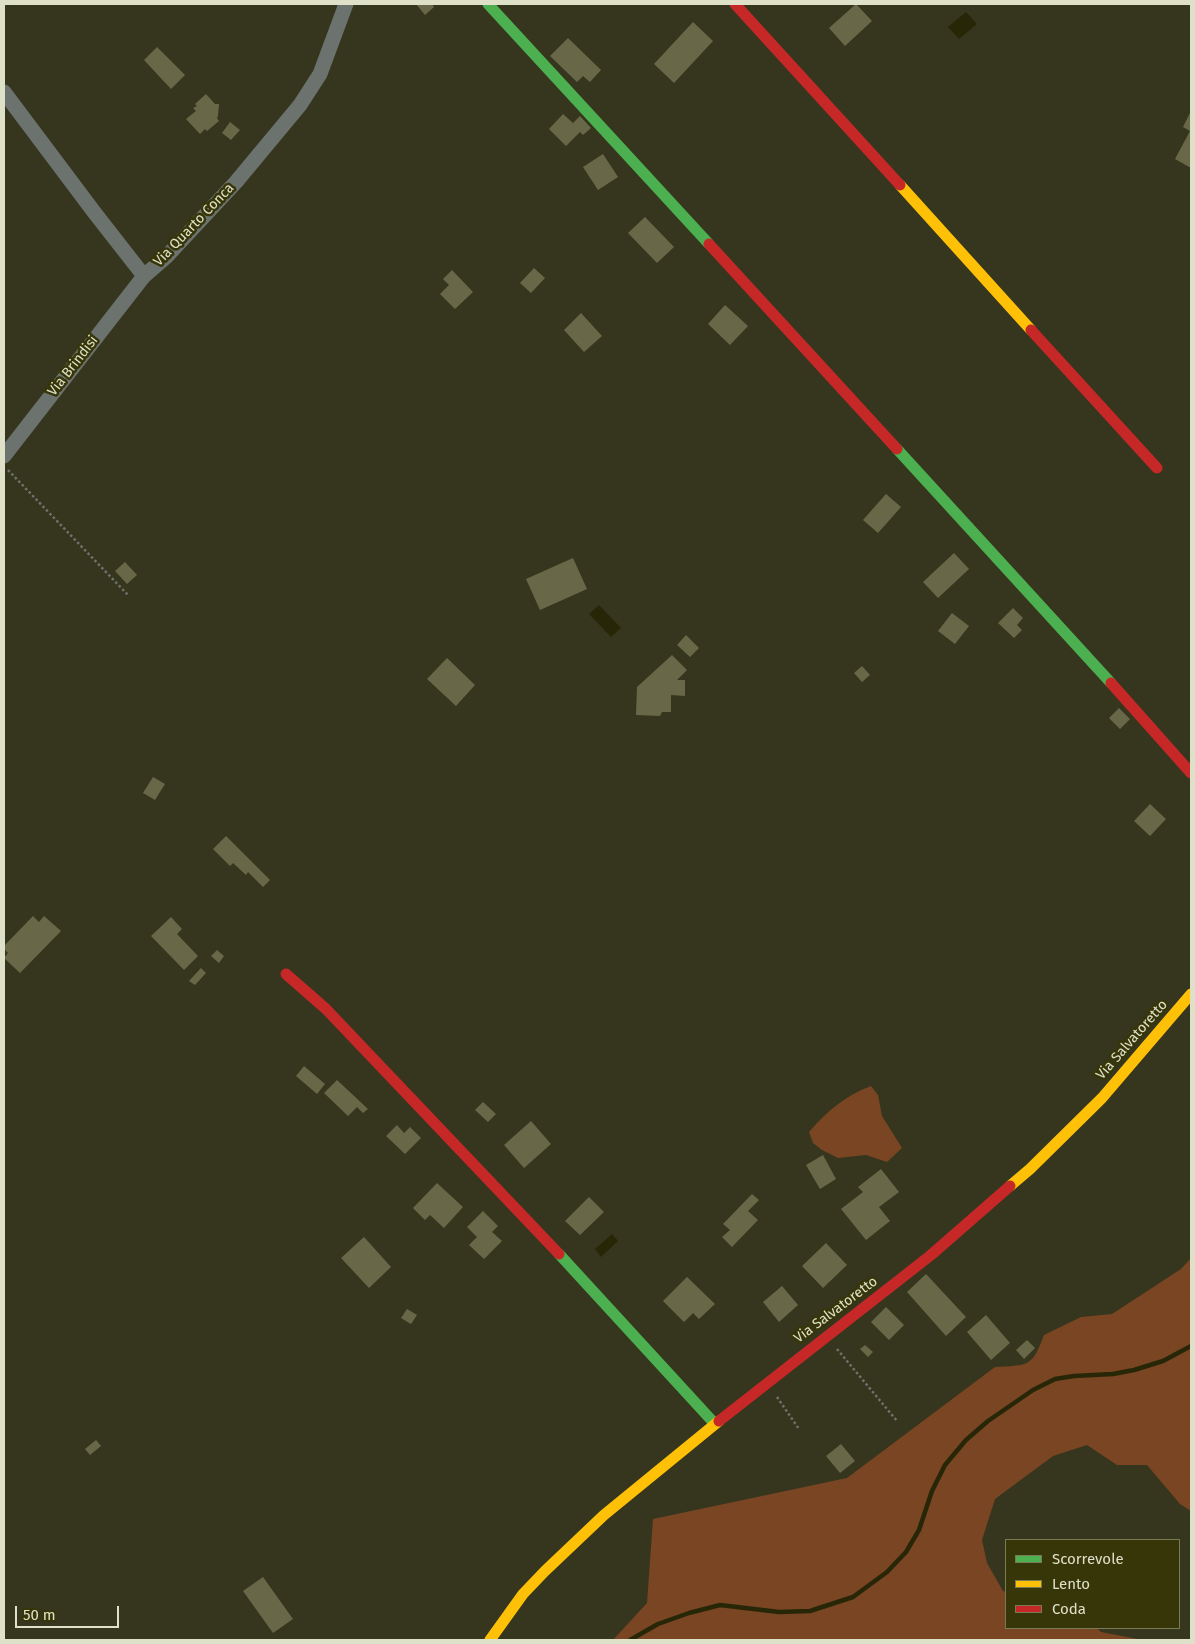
<!DOCTYPE html>
<style>
body{margin:0}
#map{position:relative;width:1195px;height:1644px;overflow:hidden;background:#36361f;font-family:"Fira Sans",sans-serif}
canvas{display:block}
.frame{position:absolute;inset:0;border:5px solid #dfe0c8;pointer-events:none}
.legend{position:absolute;left:1005px;top:1539px;width:175px;height:90px;box-sizing:border-box;background:#363609;border:1px solid #7a7a55;margin:0;padding:6px 9px;list-style:none;font-size:15px;color:#dfe0c8}
.legend li{display:flex;align-items:center;gap:10px;height:25px}
.legend b{width:25px;border:1px solid #7a7a55}
.scale{position:absolute;left:15px;top:1606px;width:104px;height:22px;box-sizing:border-box;border:2px solid #dfe0c8;border-top:0;padding-left:6px;font-size:15px;line-height:18px;white-space:nowrap;color:#dfe0c8;-webkit-text-stroke:4px #363609;paint-order:stroke}
</style>
<div id="map">
<canvas width="1195" height="1644"></canvas>
<div class="frame"></div>
<ul class="legend">
<li><b style="height:6px;background:#4caf50"></b>Scorrevole</li>
<li><b style="height:6px;background:#ffc107"></b>Lento</li>
<li><b style="height:6px;background:#c62828"></b>Coda</li>
</ul>
<div class="scale">50 m</div>
</div>
<script>
const g = document.querySelector('canvas').getContext('2d');
g.lineJoin = 'round';
function paint(path, color) {
  g.fillStyle = color;
  g.fill(path, 'evenodd');
}
function strokePath(path, color, width, dash) {
  g.strokeStyle = color;
  g.lineWidth = width;
  g.lineCap = dash ? 'butt' : 'round';
  g.setLineDash(dash || []);
  g.stroke(path);
}
function drawText(font, color, halo, rows, align = 'center') {
  g.font = font + ' "Fira Sans",sans-serif';
  g.lineWidth = 5;
  g.setLineDash([]);
  g.textBaseline = 'middle';
  g.strokeStyle = halo;
  g.fillStyle = color;
  for (const [text, x, y, turn = 0] of rows) {
    g.save();
    g.translate(x, y);
    g.rotate((+turn || 0) * Math.PI / 180);
    g.textAlign = isNaN(turn) ? turn : align;
    if (halo) g.strokeText(text, 0, 0);
    g.fillText(text, 0, 0);
    g.restore();
  }
}
paint(new Path2D(`
 M871,1086L878,1095L882,1116L902,1148L887,1162L866,1155L838,1158L822,1150L813,1143L809,1132C826,1112 846,1095 871,1086Z
 M1191,1258V1511L1180,1504L1147,1465H1117L1087,1445L1053,1456L995,1499L982,1540L987,1563L1003,1591L1006,1592V1628H1097L1101,1632L1143,1640H613L647,1603L653,1519L847,1478L995,1367C1028,1365 1032,1368 1044,1335L1081,1317L1112,1314L1181,1269Z`), '#794523');
paint(new Path2D(`
 M966,12L977,24L959,39L948,27Z
 M599,605L621,628L611,637L589,614Z
 M612,1234L618,1241L601,1257L595,1249Z`), '#272707');
strokePath(new Path2D(`
 M630,1640L658,1624L689,1613L720,1605L779,1612L810,1611L853,1597L887,1572L906,1552L919,1530L932,1491L945,1465L966,1440L988,1421L1033,1390L1055,1379L1074,1376L1113,1374L1134,1370L1163,1361L1191,1346`), '#272707', 4.5);
paint(new Path2D(`
 M416,4H432L434,7L425,15Z
 M856,4L872,21L845,46L829,28Z
 M693,22L713,41L674,83L654,64Z
 M568,38L601,70L590,82L583,76L577,82L550,56Z
 M157,47L185,75L171,89L144,60Z
 M206,94L215,104H219L218,116L217,118L219,121L207,131L205,129L200,134L186,119L196,111L193,108L197,106L195,104Z
 M1191,111V168L1175,159L1190,131L1183,127Z
 M563,114L573,123L580,116L591,128L583,135L580,132L566,146L549,129Z
 M230,122L240,130L231,140L222,133Z
 M603,154L618,177L598,190L583,167Z
 M645,217L674,247L657,263L628,233Z
 M534,268L545,278L531,293L520,283Z
 M452,270L473,292L455,309L440,294L449,285L443,279Z
 M725,305L748,326L730,345L708,324Z
 M581,313L602,336L584,352L564,330Z
 M886,494L901,507L878,533L863,520Z
 M954,553L969,569L938,598L923,582Z
 M573,558L587,589L540,610L526,579Z
 M125,562L137,575L127,584L115,571Z
 M1013,608L1023,618L1017,625L1022,630L1014,638L998,623Z
 M952,613L969,626L955,644L938,631Z
 M686,635L699,648L690,657L677,645Z
 M672,655L687,670L677,680H685V696L671,695V712H662L660,716L636,715L637,687Z
 M447,658L475,685L456,706L427,679Z
 M862,666L870,675L862,682L854,673Z
 M1119,708L1130,719L1120,729L1109,718Z
 M153,777L165,784L155,800L143,793Z
 M1150,804L1166,819L1150,836L1134,821Z
 M226,836L270,880L263,887L248,872L246,875L233,863L230,866L213,849Z
 M33,916L39,922L44,916L61,931L20,973L4,958L8,953L4,949V946Z
 M171,917L182,929L177,934L198,956L184,970L151,936Z
 M217,950L224,956L219,963L211,956Z
 M201,968L206,973L195,985L189,981Z
 M304,1066L325,1084L317,1094L296,1076Z
 M337,1080L368,1109L363,1113L357,1107L348,1116L324,1093Z
 M483,1102L496,1114L488,1122L475,1110Z
 M531,1121L551,1144L524,1168L504,1145Z
 M397,1125L404,1133L410,1127L421,1138L405,1154L386,1136Z
 M823,1155L836,1179L820,1189L806,1165Z
 M881,1169L899,1192L879,1207L890,1221L866,1240L841,1209L863,1192L858,1187Z
 M437,1183L463,1207L444,1228L430,1215L425,1220L413,1208Z
 M752,1194L759,1200L748,1211L758,1220L732,1247L722,1237L730,1230L723,1224Z
 M589,1197L604,1212L580,1235L565,1221Z
 M483,1211L498,1226L492,1232L502,1241L484,1259L469,1245L477,1237L467,1227Z
 M364,1237L391,1267L369,1288L341,1258Z
 M826,1243L847,1265L823,1288L802,1266Z
 M926,1274L966,1317L946,1336L907,1292Z
 M687,1277L715,1304L699,1319L693,1313L684,1322L663,1301Z
 M782,1286L798,1305L779,1322L763,1302Z
 M886,1307L904,1325L889,1340L871,1322Z
 M407,1309L417,1315L411,1324L401,1318Z
 M986,1315L1010,1343L991,1360L967,1332Z
 M1027,1340L1035,1348L1024,1359L1016,1350Z
 M865,1345L873,1352L868,1357L860,1349Z
 M96,1440L101,1446L90,1455L85,1449Z
 M841,1444L855,1461L840,1473L826,1456Z
 M263,1577L293,1619L273,1633L243,1591Z`), '#686849');
strokePath(new Path2D(`
 M8,470L129,596
 M837,1349L897,1421
 M777,1397L799,1429`), '#6e726c', 2.5, [2.5, 2.5]);
strokePath(new Path2D(`
 M4,92L94,212L144,276L167,256L236,182L300,105L320,74L346,4
 M4,456L144,276`), '#6c726e', 15);
strokePath(new Path2D(`
 M488,4L709,244
 M897,449L1111,683
 M559,1254L715,1424`), '#4caf50', 11);
strokePath(new Path2D(`
 M900,185L1031,330
 M1010,1186L1030,1169L1102,1098L1191,994
 M490,1640L523,1594L545,1571L604,1515L719,1421`), '#ffc107', 11);
strokePath(new Path2D(`
 M735,4L900,185
 M709,244L897,449
 M1031,330L1157,468
 M1111,683L1191,773
 M286,974L326,1009L559,1254
 M719,1421L931,1255L1010,1186`), '#c62828', 11);
drawText('14px', '#dfe0c8', '#363609', [
 ["Via Quarto Conca",194,225,-46],
 ["Via Brindisi",73,366,-52],
 ["Via Salvatoretto",1132,1040,-49],
 ["Via Salvatoretto",836,1310,-37]
]);
</script>
